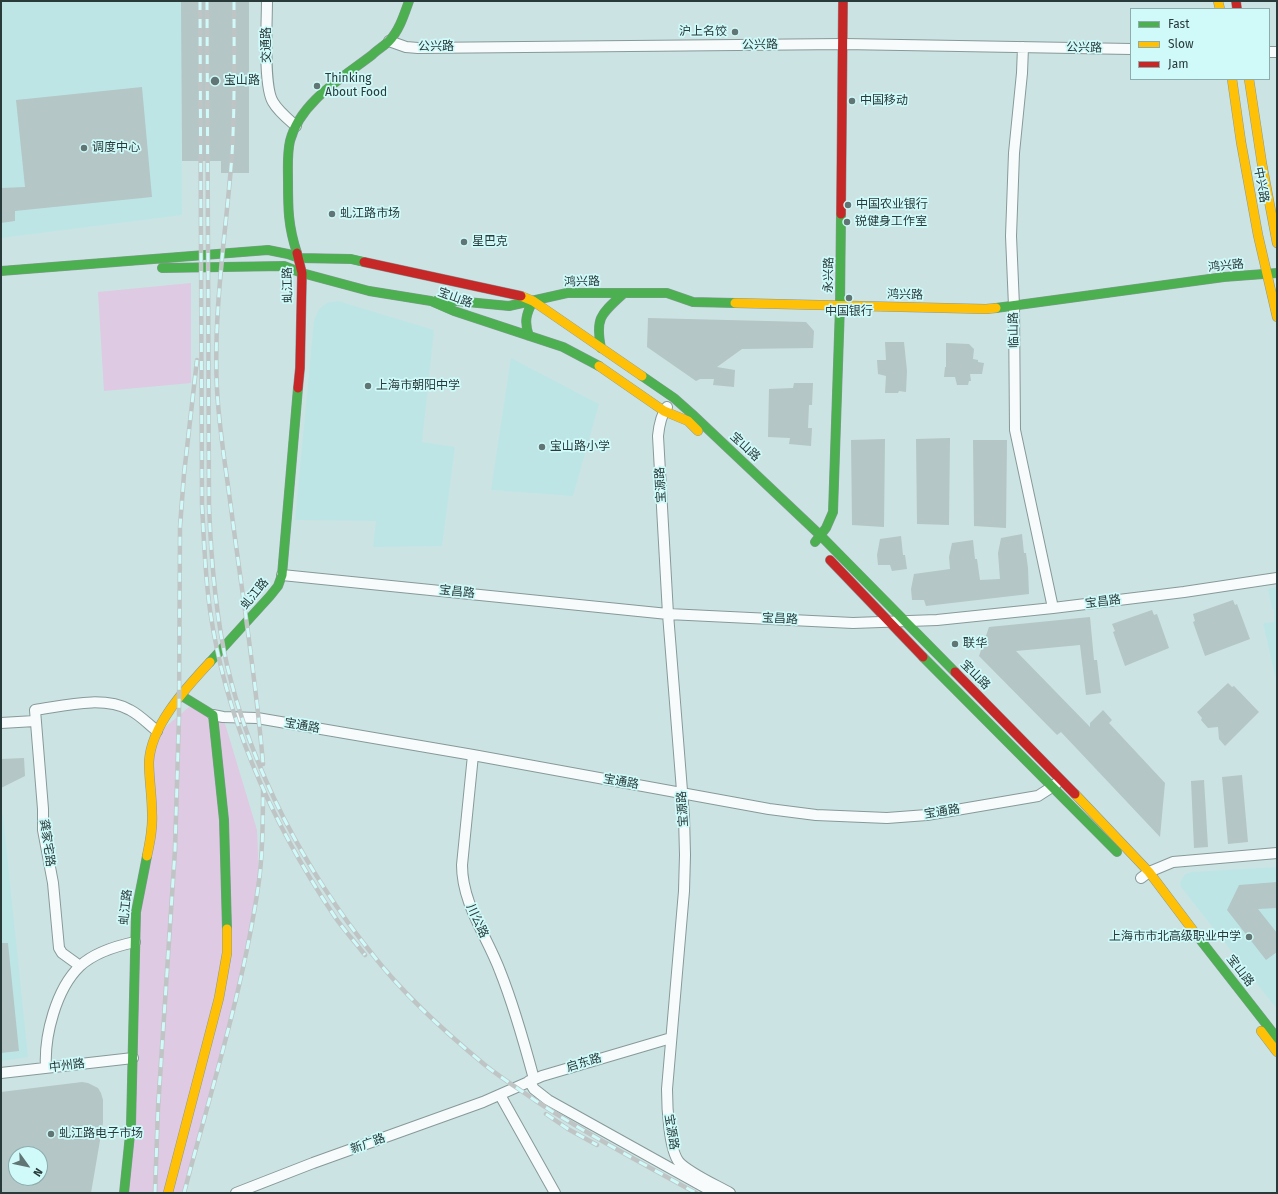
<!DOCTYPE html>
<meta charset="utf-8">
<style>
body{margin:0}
#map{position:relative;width:1278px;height:1194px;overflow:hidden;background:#cce3e3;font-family:"Fira Sans",sans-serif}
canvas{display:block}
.frame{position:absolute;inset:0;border:2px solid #293a3a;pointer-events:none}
.legend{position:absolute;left:1130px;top:8px;width:140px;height:72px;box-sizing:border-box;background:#cffaf9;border:1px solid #8dadad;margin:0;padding:5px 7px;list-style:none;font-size:12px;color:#293a3a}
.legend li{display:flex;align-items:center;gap:8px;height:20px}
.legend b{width:20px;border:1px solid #8dadad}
.north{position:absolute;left:8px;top:1146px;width:40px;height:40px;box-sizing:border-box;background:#cffaf9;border:1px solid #8dadad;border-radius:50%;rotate:123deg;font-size:11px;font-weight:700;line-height:16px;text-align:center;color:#293a3a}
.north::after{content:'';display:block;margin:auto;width:14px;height:18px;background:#627575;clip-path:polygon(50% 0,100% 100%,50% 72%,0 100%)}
</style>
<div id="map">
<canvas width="1278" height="1194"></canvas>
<div class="frame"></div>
<ul class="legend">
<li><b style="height:5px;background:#4caf50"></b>Fast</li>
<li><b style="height:5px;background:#ffc107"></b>Slow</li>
<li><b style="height:5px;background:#c62828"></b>Jam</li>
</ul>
<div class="north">N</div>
</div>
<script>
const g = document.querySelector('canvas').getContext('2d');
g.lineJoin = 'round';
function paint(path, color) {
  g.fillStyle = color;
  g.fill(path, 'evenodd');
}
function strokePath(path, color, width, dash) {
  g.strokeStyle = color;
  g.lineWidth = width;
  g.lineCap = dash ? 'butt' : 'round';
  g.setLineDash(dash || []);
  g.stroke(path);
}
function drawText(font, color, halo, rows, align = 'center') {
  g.font = font + ' "Fira Sans","Noto Sans SC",sans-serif';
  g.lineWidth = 3.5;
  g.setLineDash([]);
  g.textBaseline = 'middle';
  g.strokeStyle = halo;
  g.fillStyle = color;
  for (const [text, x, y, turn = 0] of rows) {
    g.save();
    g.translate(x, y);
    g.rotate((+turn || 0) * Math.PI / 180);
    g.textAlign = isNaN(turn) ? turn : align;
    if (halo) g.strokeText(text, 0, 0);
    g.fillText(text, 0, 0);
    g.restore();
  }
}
paint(new Path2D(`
 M1,1H196L197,68L181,70L182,215L1,238Z
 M338,301L434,330L422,442L455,447L442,546L373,547L376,521L295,520L314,320L319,309L327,303Z
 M511,358L599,404L573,496L491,490Z
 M1277,587V684L1263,623L1274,622V610L1272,609L1268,589Z
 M1,815H3L28,1057L1,1061Z
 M1277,867V1009L1181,887L1180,882L1185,874L1191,872Z`), '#bee5e5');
paint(new Path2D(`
 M191,283V383L104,391L98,292Z
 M189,707L223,717L257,830L259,879L250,936L238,989L185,1193H127L141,900L154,755L163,729Z`), '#decae2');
paint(new Path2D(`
 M181,1H249V173H221V161H182Z
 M142,87L152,197L15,211V221L1,223V188L25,187L16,100Z
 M648,318L806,322L814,331L813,348L742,349L717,367L735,370L734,387L713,385L714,379H700L696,381L647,347Z
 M885,342H904L907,371L906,392L899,391L898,393H885L886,376L878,374L877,360H886Z
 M946,343L969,344L974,349L973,359L978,360V362L984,363L982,374H970L971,381H969L968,385H957L955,377H944L945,367H946Z
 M794,383H813L812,405H809L808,428H812L811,446L789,444L790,438L768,437L769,389L793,388Z
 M950,438L949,525L917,524L916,439Z
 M885,439L884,527L852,525L851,440Z
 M973,440H1007L1006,528L974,526Z
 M1022,534L1024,553H1026L1028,568L1029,594L926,606L924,600H912L911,589L914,574L950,569L949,557L952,543L973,540L975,559H977L980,580L1000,579L998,553L1001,538Z
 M901,536L903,555H905L907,569L892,571L890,565H878L877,555L880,539Z
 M1233,600L1235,605L1237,604L1250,639L1205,656L1193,622L1195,621L1193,614Z
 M1152,610L1154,615L1157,614L1169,648L1125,666L1113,632L1115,631L1112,624Z
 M1090,617L1094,660H1097L1101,693L1086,695L1080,645L1016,651L1090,727V723L1103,710L1112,720L1109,723L1165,783L1160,837L1061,732L1057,735L979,656L989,627Z
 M1228,683L1232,687L1234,686L1259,712L1225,746L1219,739L1218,727L1208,728L1201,720L1202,718L1197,712Z
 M24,758L25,776L1,788V759Z
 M1242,775L1248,842L1228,844L1222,777Z
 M1204,780L1208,847L1194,848L1191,781Z
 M1277,882V908L1258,909L1277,933V952L1266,960L1227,910L1239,885Z
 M1,943H8L19,1051L1,1053Z
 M82,1082L88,1083L98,1088L101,1093L103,1100V1123L91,1193H1V1092ZM16,1154H40V1178H16Z`), '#b4c6c6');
const street = new Path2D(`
 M267,1C267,22 263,86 273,102C278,111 288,119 296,126
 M389,41L406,47L418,48L844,44L1131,49
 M1023,47L1022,73L1014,153L1011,236L1014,306L1015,430L1053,608
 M1269,52H1277
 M667,407C661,415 659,426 658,436L668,614L684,816L685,855L684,891L667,1089C667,1106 669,1150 679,1162C689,1173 716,1185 730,1193
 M282,575L668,614L853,623L937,620L1053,608L1184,592L1277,578
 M213,715L223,717L257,718L473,755L769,809L816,815L887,818L927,815L1038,796L1052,787L1057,783
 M1,723L35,721
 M473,755L462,865C462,904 487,936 500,971C514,1006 524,1042 534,1079
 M1141,878L1149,872L1173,862L1277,853
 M80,966L62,953L59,948L53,883L43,830V809L35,710C63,706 103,695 130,710C140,715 148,724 157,731
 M46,1068C44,1036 56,989 80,966C95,952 116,946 135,942
 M1,1073L133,1058
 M529,1081L534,1089L548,1100L715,1193
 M500,1095L555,1193
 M236,1193L313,1163L483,1102L542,1076L671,1038`);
const fast = new Path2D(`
 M297,253C288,226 288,208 288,181C288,168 287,154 290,141C300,102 342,78 372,55C377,50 384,46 389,41C399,31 404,15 409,1
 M162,268L284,266L302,273L369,291L431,301L454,311L563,347L599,366
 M1,271L268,250L288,254L299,258L351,259L364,262
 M436,301H457L509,306L567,293H667L693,302L735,303
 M996,308L1224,277L1277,273
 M529,336C524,322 526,314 533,301
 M601,348C595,318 601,314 623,294
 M642,376L674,398L692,414L821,536L955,672
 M815,542L826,528L833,512L840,306L841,214
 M923,657L1117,852
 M210,662L270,596L278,586L282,575L298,388
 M182,696L213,715L224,820L227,929
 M1195,933L1277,1038
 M124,1193L131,1125L136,912L147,856`);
const slow = new Path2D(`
 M1218,1L1220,9
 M1232,79L1241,142L1258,235L1277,317
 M1249,79L1262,164L1277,243
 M521,296L533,301L642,376
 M735,303L986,309L996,308
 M599,366L664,411L688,421L698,431
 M1075,794L1149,872L1195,933
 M147,856C150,842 153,828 152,813C152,796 149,779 149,762C151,725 186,688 210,662
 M1261,1031L1277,1052
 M168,1193L219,998L227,953V929`);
const jam = new Path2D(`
 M1236,1L1237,9
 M841,214L843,1
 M297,253L302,273L300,368L298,388
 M364,262L521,296
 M830,560L923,657
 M955,672L1075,794`);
strokePath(street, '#879999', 12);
strokePath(fast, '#879999', 10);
strokePath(slow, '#879999', 10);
strokePath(jam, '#879999', 10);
strokePath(street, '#f7fbfb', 10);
strokePath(fast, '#4caf50', 9);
strokePath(slow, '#ffc107', 9);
strokePath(jam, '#c62828', 9);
const rail = new Path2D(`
 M200,1L202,505C204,540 205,575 210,610C226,721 273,825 335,917C344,930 355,942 365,955
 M207,1L209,505C211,559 215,612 227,665C252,771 305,871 373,955C405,996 445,1032 485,1065C501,1078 519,1089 536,1101C588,1135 642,1163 696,1193
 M234,1C234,52 235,104 232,155C226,233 213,311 217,389C219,429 226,469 231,508C242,593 256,678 263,764
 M546,1114L568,1129L597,1145
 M155,1193L158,1108L175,850L179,716L180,527L184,474L197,360
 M184,1193C211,1090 244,987 259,881C263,851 263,820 263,790`);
strokePath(rail, '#bfc5c5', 4.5);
strokePath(rail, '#cffaf9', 3, [9]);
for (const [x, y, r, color] of [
 [735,32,4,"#627575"],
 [215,81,5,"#627575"],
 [317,86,4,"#627575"],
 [852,101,4,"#627575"],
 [84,148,4,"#627575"],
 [848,205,4,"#627575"],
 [332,214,4,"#627575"],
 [847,222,4,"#627575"],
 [464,242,4,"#627575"],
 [849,298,4,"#627575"],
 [368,386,4,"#627575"],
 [542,447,4,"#627575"],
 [955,644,4,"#627575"],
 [1249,937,4,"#627575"],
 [51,1134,4,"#627575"]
]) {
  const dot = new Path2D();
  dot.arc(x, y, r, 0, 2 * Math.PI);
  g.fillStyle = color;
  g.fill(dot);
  strokePath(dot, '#cffaf9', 1.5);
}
drawText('12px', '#293a3a', '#cffaf9', [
 ["沪上名饺",727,32,"right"],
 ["Thinking",325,79],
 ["About Food",325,93],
 ["宝山路",224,81],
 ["中国移动",860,101],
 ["调度中心",92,148],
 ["中国农业银行",856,205],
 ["虬江路市场",340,214],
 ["锐健身工作室",855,222],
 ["星巴克",472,242],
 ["中国银行",849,312,"center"],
 ["上海市朝阳中学",376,386],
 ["宝山路小学",550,447],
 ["联华",963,644],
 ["上海市市北高级职业中学",1241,937,"right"],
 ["虬江路电子市场",59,1134]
], 'left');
drawText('12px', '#293a3a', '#cffaf9', [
 ["交通路",267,45,-90],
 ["公兴路",760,45,-1],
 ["公兴路",436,47],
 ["公兴路",1084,48,1],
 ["中兴路",1261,185,80],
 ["鸿兴路",1226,266,-6],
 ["永兴路",829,275,-89],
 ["鸿兴路",582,282,-1],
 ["虬江路",288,285,-91],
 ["鸿兴路",905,295,1],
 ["宝山路",455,298,20],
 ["临山路",1014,330,-91],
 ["宝山路",745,447,43],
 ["宝源路",661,485,-93],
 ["宝昌路",457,592,6],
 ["虬江路",255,594,-51],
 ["宝昌路",1103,602,-7],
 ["宝昌路",780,619,3],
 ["宝山路",975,675,45],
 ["宝通路",302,726,10],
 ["宝通路",621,782,10],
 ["宝源路",683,809,-94],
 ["宝通路",942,812,-9],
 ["龚家宅路",47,843,82],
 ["虬江路",126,907,-84],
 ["川公路",477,921,66],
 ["宝山路",1240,971,52],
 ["启东路",584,1063,-17],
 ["中州路",67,1066,-7],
 ["宝源路",671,1132,81],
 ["新广路",368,1144,-20]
]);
</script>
